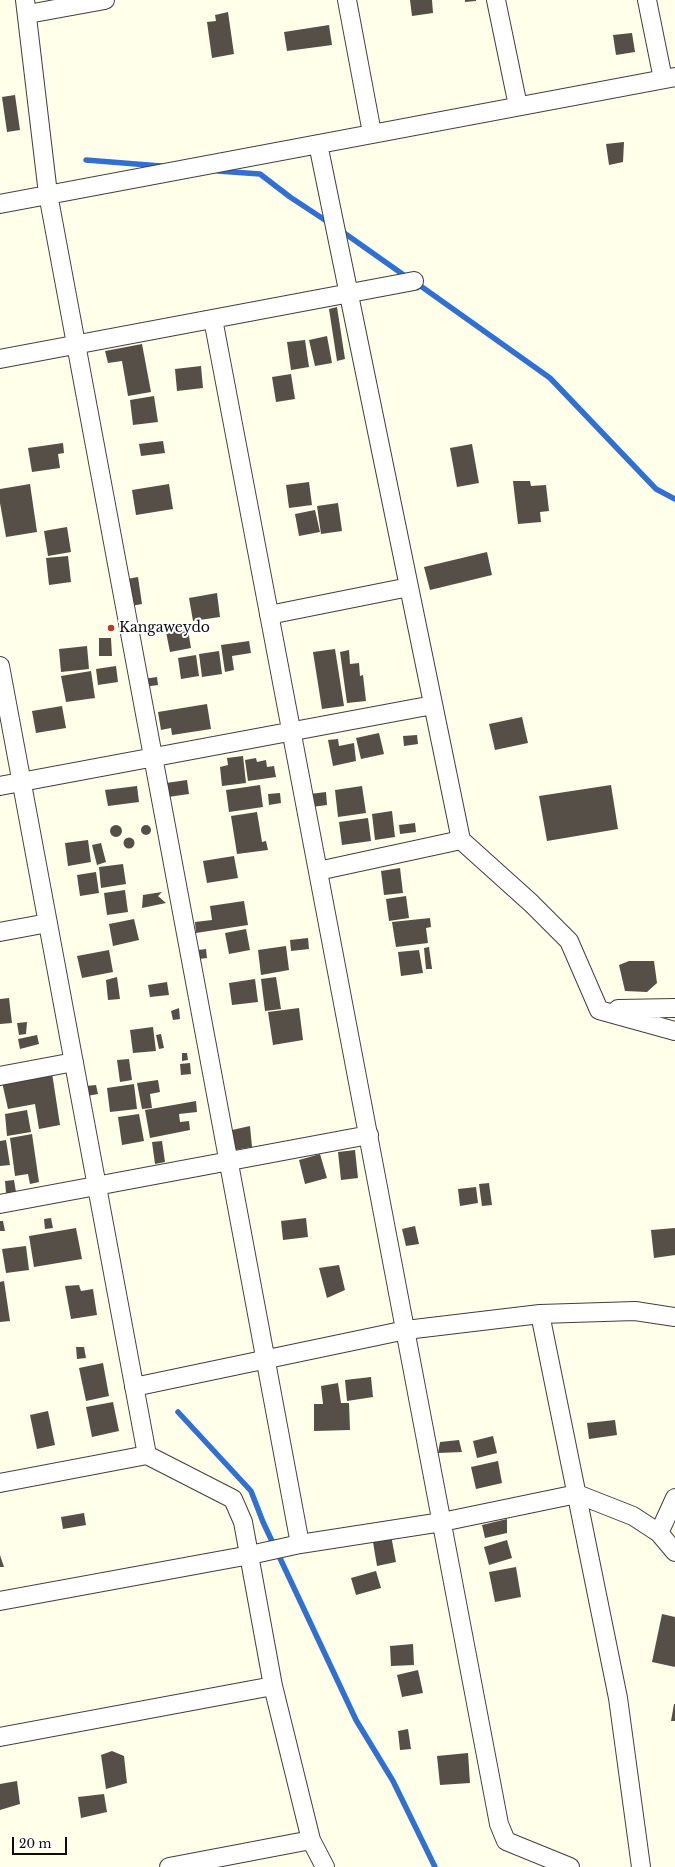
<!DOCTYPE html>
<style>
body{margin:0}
#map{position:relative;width:675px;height:1867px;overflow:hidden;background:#ffffea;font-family:"Libre Baskerville",serif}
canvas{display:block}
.scale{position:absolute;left:12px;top:1837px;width:55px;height:18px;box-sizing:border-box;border:2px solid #0c0c0c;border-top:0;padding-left:5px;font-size:12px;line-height:14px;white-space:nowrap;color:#0c0c0c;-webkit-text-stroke:3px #fff;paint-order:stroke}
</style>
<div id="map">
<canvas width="675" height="1867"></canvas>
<div class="scale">20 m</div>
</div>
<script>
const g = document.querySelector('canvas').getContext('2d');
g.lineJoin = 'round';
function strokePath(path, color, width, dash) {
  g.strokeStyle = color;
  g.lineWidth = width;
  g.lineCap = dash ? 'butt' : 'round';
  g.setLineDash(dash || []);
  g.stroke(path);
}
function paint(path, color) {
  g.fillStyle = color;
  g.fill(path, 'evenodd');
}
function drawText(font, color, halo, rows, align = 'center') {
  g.font = font + ' "Libre Baskerville",serif';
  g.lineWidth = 4;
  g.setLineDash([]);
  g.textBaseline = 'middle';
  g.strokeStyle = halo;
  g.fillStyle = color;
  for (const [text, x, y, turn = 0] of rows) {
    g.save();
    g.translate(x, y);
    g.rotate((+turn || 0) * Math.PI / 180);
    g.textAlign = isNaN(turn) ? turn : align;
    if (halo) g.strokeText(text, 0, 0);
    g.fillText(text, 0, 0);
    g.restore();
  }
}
strokePath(new Path2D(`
 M86,160L161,166
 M218,171L260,174L290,197L331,224
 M340,230L408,278
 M415,282L550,378L656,489L675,499
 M178,1412L251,1491L263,1522L356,1720L393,1781L435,1867`), '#3070d3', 5.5);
paint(new Path2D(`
 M410,0H432L433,13L412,16Z
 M465,0H476V1L465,2Z
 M228,12L234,54L212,58L207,22L216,21L215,15Z
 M329,25L332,45L287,51L284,32Z
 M632,33L635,52L616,55L613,35Z
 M15,95L20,130L7,132L2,97Z
 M624,142L623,162L609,165L606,144Z
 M337,307L345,359L337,361L329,309Z
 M327,336L332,363L315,366L309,340Z
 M305,340L309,367L291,370L287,342Z
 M142,344L151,392L128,396L122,361L108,363L105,351Z
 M201,366L203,388L177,391L175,369Z
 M291,374L295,399L276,402L272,377Z
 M154,396L158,422L133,425L130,400Z
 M163,441L165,453L141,456L139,444Z
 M63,443L64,453L58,454L60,468L32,472L28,448Z
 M472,444L479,483L457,487L450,448Z
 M513,481H530L531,486L546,485L549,511L540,512L541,522L518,524Z
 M309,482L312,505L289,508L286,485Z
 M30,484L37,532L6,537L0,503V489Z
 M169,484L173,509L136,515L132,490Z
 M338,503L342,531L321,534L317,506Z
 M315,510L320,532L299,536L295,514Z
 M67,527L71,552L48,556L44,531Z
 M487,552L492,575L430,590L424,567Z
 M68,556L71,582L49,585L46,558Z
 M138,577L142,604L131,606L127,579Z
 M217,593L220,617L193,621L189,598Z
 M187,624L191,648L170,652L165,627Z
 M99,638H111L112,656H99Z
 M249,641L251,653L232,656L234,670L225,672L221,645Z
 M87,646L89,669L61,672L59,649Z
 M335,649L344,706L322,709L313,652Z
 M349,650L350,664L359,663L360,676L363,675L366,701L347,703L340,652Z
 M219,651L222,674L202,677L199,654Z
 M196,655L199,676L181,679L178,658Z
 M116,666L118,682L98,685L96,669Z
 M91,671L95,698L66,702L61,676Z
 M157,677L158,685L144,687L143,679Z
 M207,704L211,729L172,735L171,728L161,730L158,712Z
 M62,706L66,728L36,733L32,711Z
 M522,717L528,743L495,750L489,724Z
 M379,733L384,754L361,759L356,738Z
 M417,735L418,744L404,746L403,736Z
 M338,739L339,746L354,743L356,761L333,766L328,740Z
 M243,756L246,783L222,786L220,767L228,765L227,758Z
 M256,758L257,762L266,760L267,767L274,766L276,777L248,781L245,760Z
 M187,780L189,794L168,797L166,783Z
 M260,785L263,807L229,812L226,790Z
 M611,785L618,829L547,841L539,796Z
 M137,786L139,802L108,806L105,790Z
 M362,786L366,813L338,817L335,790Z
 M326,792L327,805L312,807L310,794Z
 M280,793L281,803L269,805L268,794Z
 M392,811L395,837L375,840L372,814Z
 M257,812L262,842L266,841L268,850L237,854L231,816Z
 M368,818L371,841L342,845L339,822Z
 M415,823L416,832L400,834L399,825Z
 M110 831a6 6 0 1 1 12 0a6 6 0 1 1-12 0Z
 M141 830a5 5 0 1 1 10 0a5 5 0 1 1-10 0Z
 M123.5 843a5.5 5.5 0 1 1 11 0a5.5 5.5 0 1 1-11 0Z
 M88,840L91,862L68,866L65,843Z
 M101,843L106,862L97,865L92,845Z
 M234,856L238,878L207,883L203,861Z
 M123,864L126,884L101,888L99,867Z
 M400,868L403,893L384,895L381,871Z
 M96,872L99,893L80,896L77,875Z
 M125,890L128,912L107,915L104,893Z
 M162,892L158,896L166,903L142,908L143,895Z
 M406,896L409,918L389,921L386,899Z
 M244,901L248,925L196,933L195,922L212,920L210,906Z
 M430,918L431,927L426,928L428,943L396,947L392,922Z
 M134,919L139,940L113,946L109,924Z
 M246,929L250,950L229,954L225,933Z
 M308,938L309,949L291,951L290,940Z
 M286,946L289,970L261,975L258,950Z
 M429,947L432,969H426L424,948Z
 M206,949L207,958L199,959L198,950Z
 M109,950L113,972L82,978L77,956Z
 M419,950L423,973L401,976L398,952Z
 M629,961H654L657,983L647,992L625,991L619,965Z
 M117,977L120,999L108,1000L106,980Z
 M276,977L281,1009L265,1011L261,979Z
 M255,979L258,1002L232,1005L229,983Z
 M167,982L169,995L150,997L148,985Z
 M9,998L12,1023L0,1024V999Z
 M179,1008L180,1019L173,1020L171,1011Z
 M299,1008L303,1040L273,1045L268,1012Z
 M27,1022L26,1034L19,1035L17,1023Z
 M153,1027L156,1051L133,1053L130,1030Z
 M161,1034L164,1048L159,1049L156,1035Z
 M37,1035L39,1044L20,1049L18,1039Z
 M182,1053H187L188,1060L182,1061Z
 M129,1059L132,1080L120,1082L117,1060Z
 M190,1063L191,1074L181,1075L180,1064Z
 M52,1073L60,1125L39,1129L35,1104L8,1109L2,1082Z
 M158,1080L160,1092L150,1094L152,1108L142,1109L137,1083Z
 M134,1084L137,1109L110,1112L107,1088Z
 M96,1085L98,1094L87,1096L86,1086Z
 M196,1101L197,1112L179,1114L180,1122L189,1121L190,1130L150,1138L145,1110Z
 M27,1110L31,1132L7,1136L5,1114Z
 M139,1114L144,1141L122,1145L118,1117Z
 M250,1126L252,1147L234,1150L232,1130Z
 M32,1134L39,1182L30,1184L28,1174L15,1176L10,1138Z
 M6,1140L10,1165L0,1166V1141Z
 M162,1141L165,1162L155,1164L152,1142Z
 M355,1150L358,1178L341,1180L338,1152Z
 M320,1154L327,1178L305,1184L299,1160Z
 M14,1180L16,1192L6,1193L5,1181Z
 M489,1183L492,1205L482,1206L479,1184Z
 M476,1187L478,1203L460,1206L458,1189Z
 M51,1218L53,1228L45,1229L44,1219Z
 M306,1218L308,1237L283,1240L281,1221Z
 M0,1221H3L5,1231H0Z
 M415,1226L419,1244L406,1246L402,1229Z
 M76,1228L82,1259L34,1267L29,1236Z
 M675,1228V1255L654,1258L651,1230Z
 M26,1246L29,1270L6,1273L2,1249Z
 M339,1265L345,1290L327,1298L319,1268Z
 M4,1281L10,1321L0,1322V1282Z
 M79,1285L81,1291L93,1289L97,1315L71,1319L65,1286Z
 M76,1347H84L86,1358L77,1359Z
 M103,1363L109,1396L86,1401L79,1368Z
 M371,1377L373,1397L347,1401L345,1380Z
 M338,1383L341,1403H349L350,1430L314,1431V1404H323L321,1386Z
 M113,1402L119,1431L92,1437L86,1407Z
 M48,1411L55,1445L37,1449L30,1415Z
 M615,1420L617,1435L589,1439L587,1423Z
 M493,1436L497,1453L477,1458L473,1441Z
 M459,1440L462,1452L438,1453L440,1442Z
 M498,1461L502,1483L476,1489L471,1467Z
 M84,1513L86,1525L63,1529L61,1517Z
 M507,1519V1533L485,1538L482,1525Z
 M390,1530L396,1562L377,1566L373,1542Z
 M507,1540L512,1558L489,1565L484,1547Z
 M0,1555L4,1567H0Z
 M516,1567L521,1597L495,1602L489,1572Z
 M376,1571L381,1588L356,1595L351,1578Z
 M662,1614L675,1617V1667L652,1662Z
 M413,1644L414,1665L391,1666L390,1646Z
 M418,1670L423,1693L402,1697L397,1675Z
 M674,1704H675V1721H671Z
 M408,1729L411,1749L400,1750L398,1731Z
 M112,1751L124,1756L127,1783L106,1789L101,1755Z
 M468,1753L470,1783L440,1785L437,1756Z
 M17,1781L20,1804L0,1810V1784Z
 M104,1794L107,1812L81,1818L78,1797Z`), '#554f47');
const minor = new Path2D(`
 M25,0L48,194L300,1544
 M347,0L372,133
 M496,0L518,106
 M647,0L663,79
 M28,14L105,0
 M318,144L461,840L531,903L569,941L599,1010L675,1031
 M0,204L675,77
 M213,319L499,1824L506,1841L570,1867
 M0,359L414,281
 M269,615L409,587
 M0,666L147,1455
 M0,786L433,705
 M318,871L461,840
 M0,932L48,923
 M618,1009L675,1008
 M0,1076L74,1062
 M0,1204L369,1135
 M540,1314L618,1698L641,1867
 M134,1387L406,1330L540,1314L635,1311L675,1317
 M0,1483L147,1455L233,1499L243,1522L273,1686L311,1840L325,1867
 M659,1533L675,1498
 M0,1601L250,1555L300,1544L442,1522L577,1494L633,1516L659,1533L675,1552
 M0,1737L273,1686
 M169,1867L311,1840`);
strokePath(minor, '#3f3f3f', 20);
strokePath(minor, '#fff', 18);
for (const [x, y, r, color] of [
 [111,628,4,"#c1381e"]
]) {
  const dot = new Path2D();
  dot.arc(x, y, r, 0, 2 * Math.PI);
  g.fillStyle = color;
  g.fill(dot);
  strokePath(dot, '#fff', 1.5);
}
drawText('14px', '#0c0c0c', '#fff', [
 ["Kangaweydo",119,628]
], 'left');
</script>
